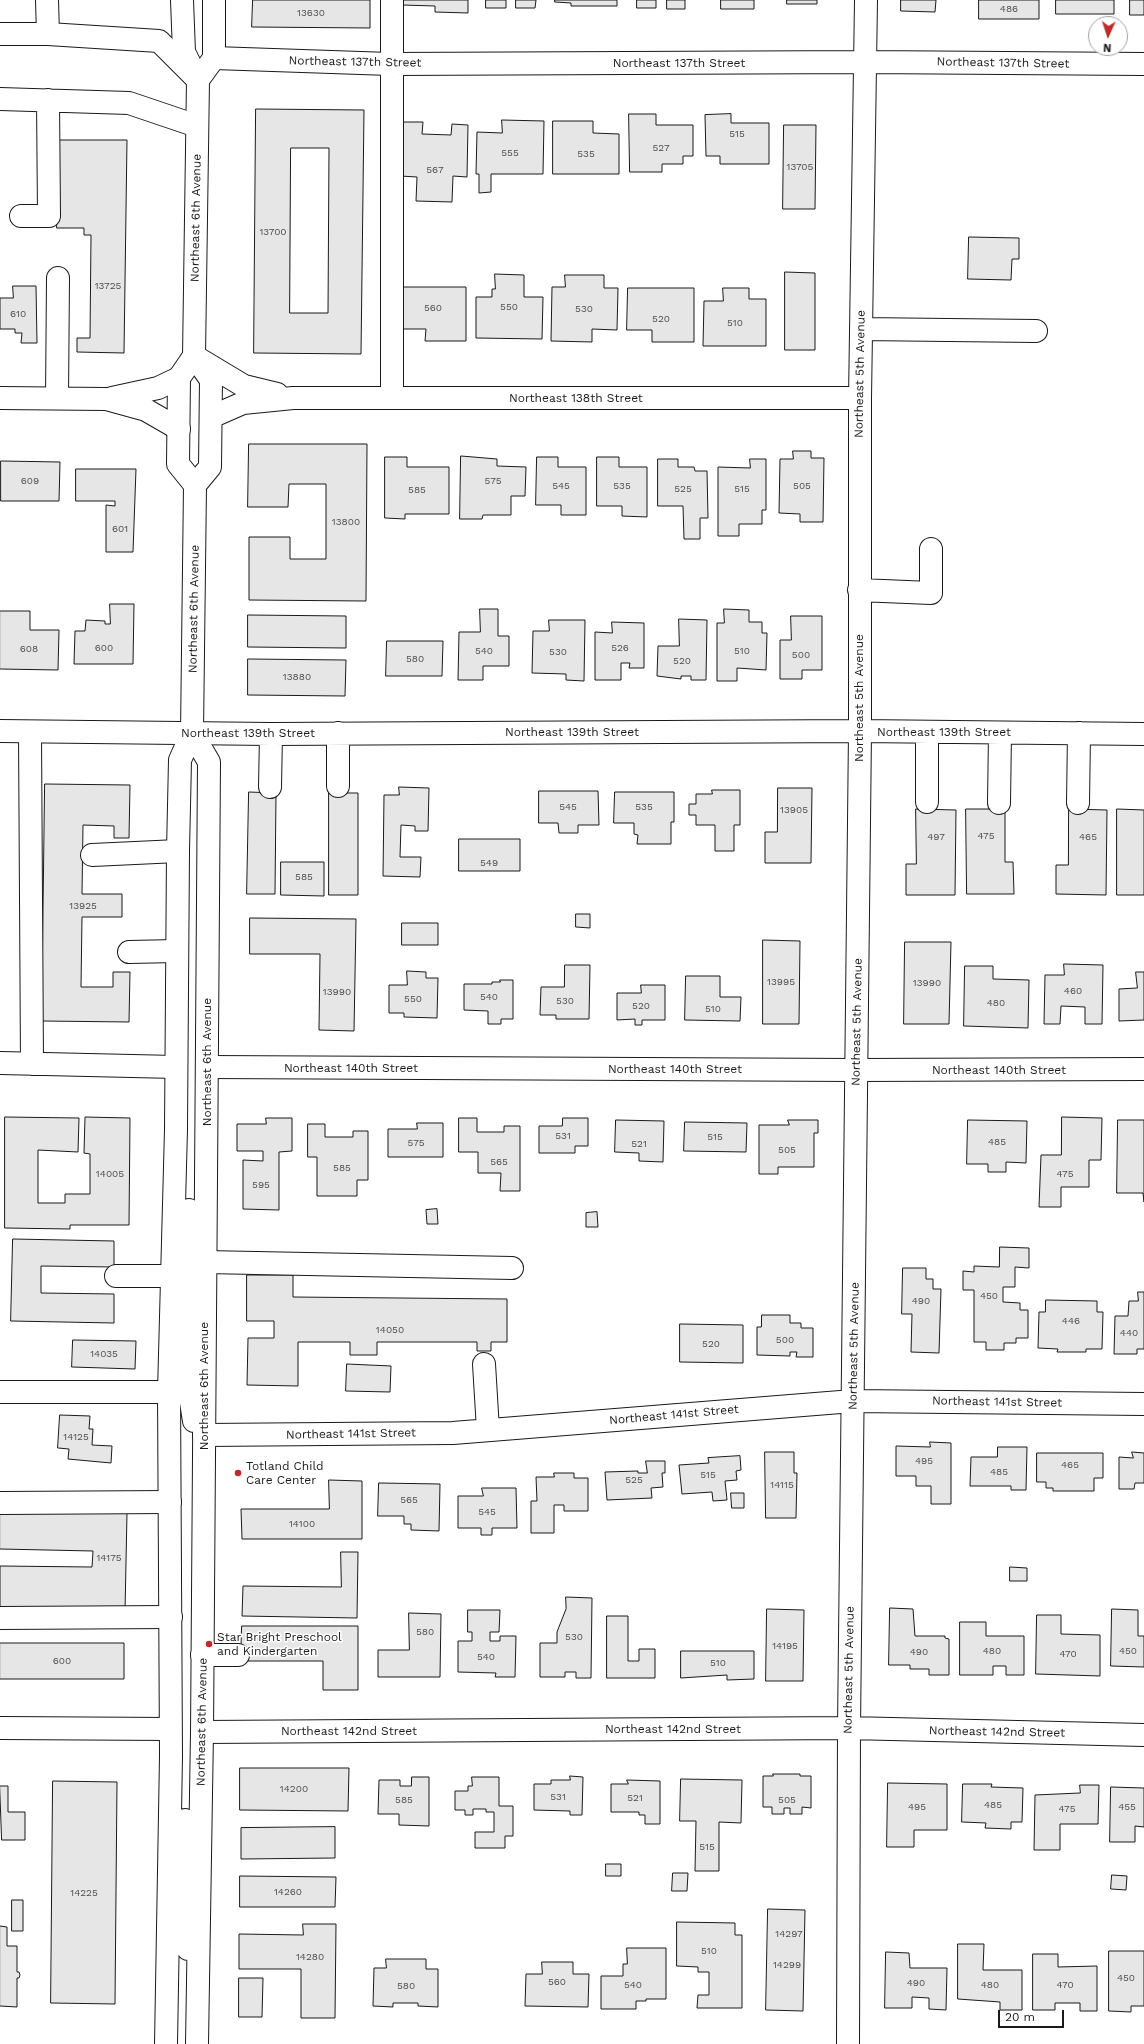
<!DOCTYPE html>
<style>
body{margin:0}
#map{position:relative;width:1144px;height:2044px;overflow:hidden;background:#fff;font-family:"Work Sans",sans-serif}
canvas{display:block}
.north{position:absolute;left:1088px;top:16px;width:40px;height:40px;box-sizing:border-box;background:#fff;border:1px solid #a3a3a3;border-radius:50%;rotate:183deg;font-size:11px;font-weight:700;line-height:16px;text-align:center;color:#1a1a1a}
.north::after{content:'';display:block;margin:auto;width:14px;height:18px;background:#c62828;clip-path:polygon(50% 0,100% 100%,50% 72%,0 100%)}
.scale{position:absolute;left:998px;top:2010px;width:66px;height:18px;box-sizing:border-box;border:2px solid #1a1a1a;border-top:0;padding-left:5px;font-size:12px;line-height:14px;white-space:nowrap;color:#1a1a1a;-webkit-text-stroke:3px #fff;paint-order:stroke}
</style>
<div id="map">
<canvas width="1144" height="2044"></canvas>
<div class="north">N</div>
<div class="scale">20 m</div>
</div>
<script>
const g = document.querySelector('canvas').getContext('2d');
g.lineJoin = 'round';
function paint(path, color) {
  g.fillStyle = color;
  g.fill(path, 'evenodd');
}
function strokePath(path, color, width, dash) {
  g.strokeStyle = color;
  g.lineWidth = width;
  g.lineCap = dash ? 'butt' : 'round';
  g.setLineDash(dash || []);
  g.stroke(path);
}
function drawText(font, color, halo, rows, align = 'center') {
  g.font = font + ' "Work Sans",sans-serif';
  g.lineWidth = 3;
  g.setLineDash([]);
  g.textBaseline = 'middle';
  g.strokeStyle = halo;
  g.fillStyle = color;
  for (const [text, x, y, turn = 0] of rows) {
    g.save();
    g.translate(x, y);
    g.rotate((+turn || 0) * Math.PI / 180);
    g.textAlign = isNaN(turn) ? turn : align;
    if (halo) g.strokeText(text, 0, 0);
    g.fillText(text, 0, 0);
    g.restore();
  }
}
const building = new Path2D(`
 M253,0H370V28L252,27Z
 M402,0H468V13L435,12V6L402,5Z
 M486,0H506V8H486Z
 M516,0H536L535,8H516Z
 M555,0H617V6H571V3L555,2Z
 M637,0H656V8H637Z
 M667,0H685V9H667Z
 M721,0H754V9H721Z
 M787,0H817V4H787Z
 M901,0H936L935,12L901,11Z
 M979,0H1039V19H979Z
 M1056,0H1114V14H1056Z
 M1130,0H1144V15H1130Z
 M256,109L364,110L361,354L254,353ZM291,148H329L328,313H290Z
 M629,114H656V125H693V156H683V164H662V172H630Z
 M731,114V123H769V164H720V156H706L705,115Z
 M502,120L544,121L543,174H491V192L479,193V174H476L477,132L502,133Z
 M553,121H593V133L619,134V174H553Z
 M401,122H423L422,134L451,135L452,124L468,125L467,177L453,176L452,202L416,201L417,177L400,176Z
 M784,125H816L815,209H783Z
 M58,140H127L124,353L77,352V338H90L91,235H84V228H57Z
 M969,237L1019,238V259H1012L1011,280L968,279Z
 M785,272L815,273V350H785Z
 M495,274L524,275V297H543L542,339L476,338V297H492V289H495Z
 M565,275H604V288H618L617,330L592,329V342L551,341L552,287H565Z
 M13,286H36L37,343H21L22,333H15V329H0V298H13Z
 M400,287H466V341H425L426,329H400Z
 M628,288H694V342H652V330H627Z
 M723,288H749V299H766V346H703L704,301H723Z
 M249,444H367L366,601L249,600V537H290V559H326V484H289L288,507H248Z
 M793,451H811V458H824L823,522H800V514L779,513L780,459H793Z
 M461,456L497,459V466L526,467L525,496H511V515H483L482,519H460Z
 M385,457H407V467H449V514H405V519L385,518Z
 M537,457H558V467H586V515H561V505H536Z
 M597,457H619V467H647V517L622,516V506H597Z
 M658,459H678V467H694L695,471H707L708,518H700V539H684L683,506H658Z
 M750,459H766V510H762V524H739V536H718V467L750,468Z
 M1,461L60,462L59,501H1Z
 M76,469H136L133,552H106V505L115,506V501H76Z
 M110,604H134L133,664H74L75,631H85L86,620L105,621V624H110Z
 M480,609H498V636H509V666H483V680H458L459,632H480Z
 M724,609L749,610V622H762V633H767L766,670L737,668V681H717V623H724Z
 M0,611H30V630H59L58,670L0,669Z
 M248,615L346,616V648L248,647Z
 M791,616H822V670H802V679H780V640H791Z
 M679,619L707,620L706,680H691V676H681V679L657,676L658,646H679Z
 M549,620H585L584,681L566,680V674L532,673L533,631H549Z
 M612,622L644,623V668H629L630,663H621V680H595V632L612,633Z
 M387,641H443L442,676H386Z
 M248,659L346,660L345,696L248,695Z
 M45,784L130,785L129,838H114V826L83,825L82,894H122V917H82L81,987H113V972H130L129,1022L42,1021Z
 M399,787L429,788L428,831H415V826L401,825L400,857H421L420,877L383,876L384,795H399Z
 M778,788H812L811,863H765V832H777Z
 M712,790H740V825H734V851H715V825H696V815H689V804H696V794H712Z
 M539,791H598L599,825H578V833H559L558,823H539Z
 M249,792L276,793L275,894H247Z
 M615,792H674V822H671V844H637L638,835L634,834V823H614Z
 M329,793H358V895H329Z
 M916,809L956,810L955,895H906V864H916Z
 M966,809H1005V862H1013L1014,894H967Z
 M1069,809L1107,810L1106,895L1056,894V865H1068Z
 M1117,809L1144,810V895H1117Z
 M459,839H520V871H459Z
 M281,862H324V896L281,895Z
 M576,914H590V928L576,927Z
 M250,918L356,919L354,1031L319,1030L320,954H250Z
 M402,923H438V945H402Z
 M763,940L800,941L799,1024H763Z
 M905,942H951L949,1024H904Z
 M1064,964L1103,965L1102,1024H1085V1007L1061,1006L1060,1024H1044L1045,975H1064Z
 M565,965H590L589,1019H556V1015H540L541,987H564Z
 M965,966H993V979L1029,980L1028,1028L964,1026Z
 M407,971L426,972V978H438L437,1018L404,1017V1013H389V985H407Z
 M1136,972H1144V1020L1119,1021V989L1137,988Z
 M686,976H720V997H741L740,1021L685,1020Z
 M500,980H513V1019H501V1024H488V1011L464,1010V984H492V982H500Z
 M641,985H665V1020H642V1025H635V1019L617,1020V993H641Z
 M5,1117L79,1118L78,1152L38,1150V1203H65V1194H90V1154L84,1153L85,1117L130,1118L129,1225H70V1229L5,1228Z
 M1062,1117L1102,1118L1101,1160H1089V1187H1061V1207H1039L1041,1155H1061Z
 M266,1118H292V1151L279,1152V1210L243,1209V1160L263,1161V1151H237V1124H266Z
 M459,1118H477V1132H504V1126H520V1191H500L501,1173H478V1152H459Z
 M563,1118H588V1146H575V1153H539V1126H562Z
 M616,1120L664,1121L663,1162L639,1161V1153L615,1152Z
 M788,1120H818V1133H814V1167H778V1174H759V1125H789Z
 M968,1120L1027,1121L1026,1163L1006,1162V1172H988V1164H967Z
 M1118,1120H1144V1202L1143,1193H1117Z
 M685,1122L747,1123L746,1152L684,1151Z
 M417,1123H443V1157H388V1129H417Z
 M308,1124H325V1137H353V1131H368V1180H357V1196H317V1157H308Z
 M437,1209L438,1224H427L426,1210Z
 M597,1212L598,1227H586V1213Z
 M13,1239L114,1241V1267L41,1266V1293L114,1294V1323L11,1321Z
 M1000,1247L1029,1248V1268L1015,1267V1287H1003V1302L1020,1303V1310H1028V1338H1016V1343H1004V1350H986V1342H974V1290H963V1271L974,1272V1266L999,1267Z
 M903,1268H926V1279H933V1289H941L939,1353L911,1352L912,1314H902Z
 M247,1275H293V1297L507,1299V1342H491V1351H477V1342H377V1355H350V1342H298V1386L247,1385L248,1338H274V1321H247Z
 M1138,1292H1144V1349H1137V1354H1114L1115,1316H1128L1129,1301H1138Z
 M1046,1300L1097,1301V1312H1103L1102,1349H1086V1352H1057L1058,1349L1038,1348L1039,1312H1045Z
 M762,1315H790V1323H801V1328H813V1357H796L797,1352H790V1356L757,1355V1327H761Z
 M680,1324L743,1325V1363L680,1362Z
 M73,1340L136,1341L135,1369L72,1367Z
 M347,1364L391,1366L390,1392L346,1391Z
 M60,1415L90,1416L89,1429H93L92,1445L112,1446L111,1463L68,1459L69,1449L58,1448Z
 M930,1442L951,1443V1504H931V1486H916V1476H896V1446L930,1447Z
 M998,1447H1027L1026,1490H1011V1486H970L971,1457H997Z
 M765,1452H794V1473H797L796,1518H766Z
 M1132,1452L1144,1453V1483H1135L1134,1489H1119V1457L1133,1458Z
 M1037,1453H1103V1478H1094V1491H1053V1488H1046V1482H1037Z
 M740,1456L741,1470L736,1471L737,1480L725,1481L727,1500L713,1501L712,1492L682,1494L679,1465L709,1463L708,1458Z
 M646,1461H665V1473H662L663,1487L651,1488L652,1498L607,1500L605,1472L638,1471V1473H647Z
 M554,1473H574V1478H588V1511H564V1505H554V1533H531V1501H537L536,1477H554Z
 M329,1480L362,1481V1539H242L241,1509H329Z
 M379,1483L440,1484L439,1531L411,1530V1524H404V1516H378Z
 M482,1488H516L517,1528H492V1535H481V1528H458V1496H483Z
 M731,1493H744V1508H732Z
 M0,1511L127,1513L125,1612L0,1610V1566L92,1567L93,1551L0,1549Z
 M341,1552H358L357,1618L242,1616L243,1586L341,1587Z
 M1010,1567L1027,1568V1581H1010Z
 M566,1597L592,1598L591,1678H576V1672H565V1677H540V1643H557V1632L566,1609Z
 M890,1608L913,1609L915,1636H945V1638L949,1639V1675H929V1669H910V1665H889Z
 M767,1609L804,1610L803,1681H766Z
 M1112,1609L1138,1610V1636H1144V1667L1111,1666Z
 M468,1610H500L499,1632H490V1641H500V1636H516L515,1677H495L496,1673L458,1672V1641H472V1632H468Z
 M409,1613L441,1614L440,1677H378V1650H409Z
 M1037,1615H1061V1634L1100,1635V1676L1036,1674Z
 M607,1616H628V1661H639V1649H655V1678H607Z
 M960,1622H986V1636H1024V1675H1006V1666H993V1675H960Z
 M242,1626H358V1690H323V1661H241Z
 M0,1643H124V1679H0Z
 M681,1651H754V1679L727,1680V1675L681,1678Z
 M240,1768H349L348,1811L240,1810Z
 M773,1774H800V1776H811V1808L802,1807V1814H790V1808H784V1814H772V1807H763V1776H773Z
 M570,1776L583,1777L582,1815H570V1811L534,1810V1784H551V1780H570Z
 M412,1777H429V1826L399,1825V1814H378L379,1780H400V1786H411Z
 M472,1777H499V1806H513V1836H505V1848H475V1832H494V1812H486V1809H473V1815H465V1810H455V1791H468V1786H472Z
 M681,1779L742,1780L741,1823L719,1822V1871H695L696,1821H680Z
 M627,1780L660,1781V1824H645V1815H639V1812H611V1784H628Z
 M53,1781L117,1782L115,2004L51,2003Z
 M888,1783L947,1784V1830H914V1847H887Z
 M963,1784H992L991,1787L1023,1788L1022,1822H1011V1829L985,1828L986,1823L962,1822Z
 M1080,1785H1099L1098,1824H1060V1850H1034L1035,1795L1080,1793Z
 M0,1786H8V1812H25V1840H2Z
 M1111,1787L1144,1788V1827L1135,1826V1842H1110Z
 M335,1827V1858L241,1859V1828Z
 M606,1864H621V1876H606Z
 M673,1873H688L687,1891H672Z
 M1112,1875L1127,1876L1126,1890L1111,1889Z
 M240,1876L336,1877L335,1907H240Z
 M12,1900H23V1931H12Z
 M768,1909L805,1910L803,2011L766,2010Z
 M677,1922L735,1923V1935H742V2008H697L698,1995H709V1972H698V1967L677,1966Z
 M303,1924H336L335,2018H301V1969H239V1934L303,1935Z
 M0,1926L7,1927V1946H17V1972H19L20,1975L19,1978H17V2007L0,2006Z
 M958,1944H984L983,1970H1022V2010H1000V2002L958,1999Z
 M627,1948H666V1999H646V2001H636V2009H601V1976H623V1964H627Z
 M1109,1951H1144V2006H1131V2012L1109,2011Z
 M886,1952L909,1953L910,1968H947L946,2010L929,2009V1998L912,1997V2008H885Z
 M1033,1954H1058V1967L1097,1966V2011H1080V2003H1055V2010H1033Z
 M386,1959H426V1969H438V2007L418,2006V2003H393V2007L373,2006L374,1968H386Z
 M542,1962H573V1974H589L588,2007L525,2006L526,1974H542Z
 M239,1978H263L262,2017H239Z`);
paint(building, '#e6e6e6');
strokePath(building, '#1a1a1a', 1);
const minor = new Path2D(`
 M47,0L48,34
 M392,0V398
 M0,34H48L159,41L196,78
 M214,58L390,64L866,62L1144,64
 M0,99L129,103L197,126
 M21,216H49L48,100
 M861,329L1036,331
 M194,356L244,386L277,394
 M0,398L106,399L146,410L179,429
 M57,398L58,278
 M112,398L158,388L179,378
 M211,417L243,403L293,398H860
 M859,590L931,593V549
 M0,731L271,734L860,731L1144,734
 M30,732L32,1064
 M338,786V733
 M270,787L271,734
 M927,802V732
 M999,803L1000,733
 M1078,803L1079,733
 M92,855L178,851
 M129,952L177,951
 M0,1063L176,1067
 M207,1067L856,1070L1144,1069
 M205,1262L512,1268
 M116,1276H173
 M484,1364L488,1430
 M0,1392H169
 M204,1435L453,1433L853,1401L1144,1404
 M0,1503L170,1502
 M0,1618L171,1617
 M202,1655H238
 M0,1728L170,1729
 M202,1732L849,1728L1144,1735
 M848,2044L849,1728L860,731V398L866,0`);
const major = new Path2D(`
 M182,0L184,52L198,80L194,356L179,378L178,464L195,485
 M198,80L214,58V0
 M192,733L209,762L202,1732L197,2044
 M189,1210V1389L194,1421
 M185,1820L183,1917L188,1949
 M166,2044L171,1756L169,1392L176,1129L178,851L180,760L192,733L195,485L210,467L211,380L194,356`);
strokePath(minor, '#1a1a1a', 24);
strokePath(major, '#1a1a1a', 24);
strokePath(minor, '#fff', 22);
strokePath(major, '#fff', 22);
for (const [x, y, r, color] of [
 [238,1473,4,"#c62828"],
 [209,1644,4,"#c62828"]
]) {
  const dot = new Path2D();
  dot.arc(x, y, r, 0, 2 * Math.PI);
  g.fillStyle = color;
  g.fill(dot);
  strokePath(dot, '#fff', 1.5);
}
drawText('10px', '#4d4d4d', null, [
 ["486",1009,9],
 ["13630",311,13],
 ["515",737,134],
 ["527",661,148],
 ["555",510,153],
 ["535",586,154],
 ["13705",800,167],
 ["567",435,170],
 ["13700",273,232],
 ["13725",108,286],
 ["550",509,307],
 ["560",433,308],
 ["530",584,309],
 ["610",18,314],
 ["520",661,319],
 ["510",735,323],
 ["609",30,481],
 ["575",493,481],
 ["545",561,486],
 ["535",622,486],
 ["505",802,486],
 ["525",683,489],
 ["515",742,489],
 ["585",417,490],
 ["13800",346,522],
 ["601",120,529],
 ["600",104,648],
 ["526",620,648],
 ["608",29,649],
 ["540",484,651],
 ["510",742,651],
 ["530",558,652],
 ["500",801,655],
 ["580",415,659],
 ["520",682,661],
 ["13880",297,677],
 ["545",568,807],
 ["535",644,807],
 ["13905",794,810],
 ["475",986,836],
 ["497",936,837],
 ["465",1088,837],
 ["549",489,863],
 ["585",304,877],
 ["13925",83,906],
 ["13995",781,982],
 ["13990",927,983],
 ["460",1073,991],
 ["13990",337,992],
 ["540",489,997],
 ["550",413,999],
 ["530",565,1001],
 ["480",996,1003],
 ["520",641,1006],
 ["510",713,1009],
 ["531",563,1136],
 ["515",715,1137],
 ["485",997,1142],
 ["575",416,1143],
 ["521",639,1144],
 ["505",787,1150],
 ["565",499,1162],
 ["585",342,1168],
 ["14005",110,1174],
 ["475",1065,1174],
 ["595",261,1185],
 ["450",989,1296],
 ["490",921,1301],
 ["446",1071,1321],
 ["14050",390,1330],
 ["440",1129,1333],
 ["500",785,1340],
 ["520",711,1344],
 ["14035",104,1354],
 ["14125",76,1437],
 ["495",924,1461],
 ["465",1070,1465],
 ["485",999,1472],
 ["515",708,1475],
 ["525",634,1480],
 ["14115",782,1485],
 ["565",409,1500],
 ["545",487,1512],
 ["14100",302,1524],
 ["14175",109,1558],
 ["580",425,1632],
 ["530",574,1637],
 ["14195",785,1646],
 ["480",992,1651],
 ["450",1128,1651],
 ["490",919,1652],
 ["470",1068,1654],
 ["540",486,1657],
 ["600",62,1661],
 ["510",718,1663],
 ["14200",294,1789],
 ["531",558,1797],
 ["521",635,1798],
 ["585",404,1800],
 ["505",787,1800],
 ["485",993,1805],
 ["495",917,1807],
 ["455",1127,1807],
 ["475",1067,1809],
 ["515",707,1847],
 ["14260",288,1892],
 ["14225",84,1893],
 ["14297",789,1934],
 ["510",709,1951],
 ["14280",310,1957],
 ["14299",787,1965],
 ["450",1126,1978],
 ["560",557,1982],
 ["490",916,1983],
 ["540",633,1985],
 ["480",990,1985],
 ["470",1065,1985],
 ["580",406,1986]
]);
drawText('12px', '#1a1a1a', '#fff', [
 ["Northeast 137th Street",355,62,1],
 ["Northeast 137th Street",679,63],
 ["Northeast 137th Street",1003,63,1],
 ["Northeast 6th Avenue",196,218,-89],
 ["Northeast 5th Avenue",860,374,-89],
 ["Northeast 138th Street",576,398],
 ["Northeast 6th Avenue",194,609,-89],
 ["Northeast 5th Avenue",859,698,-90],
 ["Northeast 139th Street",572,732],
 ["Northeast 139th Street",944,732],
 ["Northeast 139th Street",248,733],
 ["Northeast 5th Avenue",857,1022,-89],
 ["Northeast 6th Avenue",207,1062,-90],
 ["Northeast 140th Street",351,1068],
 ["Northeast 140th Street",675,1069],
 ["Northeast 140th Street",999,1070],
 ["Northeast 5th Avenue",854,1346,-89],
 ["Northeast 6th Avenue",204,1386,-90],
 ["Northeast 141st Street",997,1402,1],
 ["Northeast 141st Street",674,1415,-5],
 ["Northeast 141st Street",351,1434,-1],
 ["Northeast 5th Avenue",849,1670,-89],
 ["Northeast 6th Avenue",202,1722,-89],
 ["Northeast 142nd Street",673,1729],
 ["Northeast 142nd Street",349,1731],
 ["Northeast 142nd Street",997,1732,1]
]);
drawText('12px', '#1a1a1a', '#fff', [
 ["Totland Child",246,1466],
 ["Care Center",246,1480],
 ["Star Bright Preschool",217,1637],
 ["and Kindergarten",217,1651]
], 'left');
</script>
